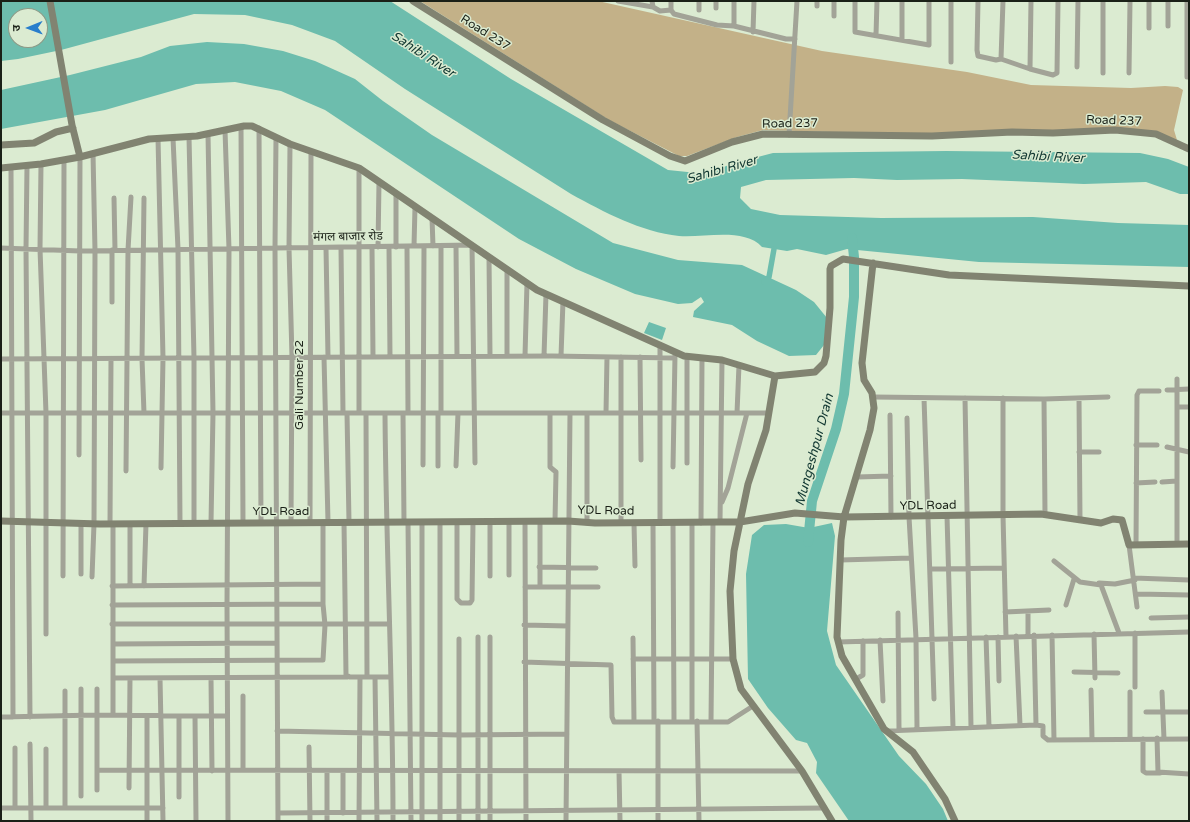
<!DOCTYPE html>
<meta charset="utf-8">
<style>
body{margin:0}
#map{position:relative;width:1190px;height:822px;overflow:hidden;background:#dbebd1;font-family:"Varela Round","Noto Sans Devanagari",sans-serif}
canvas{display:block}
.frame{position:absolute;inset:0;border:2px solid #1a2017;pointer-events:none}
.north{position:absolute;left:8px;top:8px;width:40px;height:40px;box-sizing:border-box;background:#dbebd1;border:1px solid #8e9a87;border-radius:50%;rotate:269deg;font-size:11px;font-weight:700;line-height:16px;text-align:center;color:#1a2017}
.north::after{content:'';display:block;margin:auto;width:14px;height:18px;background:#287ecc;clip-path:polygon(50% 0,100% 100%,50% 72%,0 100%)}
</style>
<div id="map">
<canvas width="1190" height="822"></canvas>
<div class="frame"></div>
<div class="north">उ</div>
</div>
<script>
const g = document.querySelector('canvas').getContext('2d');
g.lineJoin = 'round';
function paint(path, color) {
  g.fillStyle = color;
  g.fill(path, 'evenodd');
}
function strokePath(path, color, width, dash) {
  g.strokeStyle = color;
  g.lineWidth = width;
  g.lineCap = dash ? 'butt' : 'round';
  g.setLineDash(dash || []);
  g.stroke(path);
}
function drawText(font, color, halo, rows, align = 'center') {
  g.font = font + ' "Varela Round","Noto Sans Devanagari",sans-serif';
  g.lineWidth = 3;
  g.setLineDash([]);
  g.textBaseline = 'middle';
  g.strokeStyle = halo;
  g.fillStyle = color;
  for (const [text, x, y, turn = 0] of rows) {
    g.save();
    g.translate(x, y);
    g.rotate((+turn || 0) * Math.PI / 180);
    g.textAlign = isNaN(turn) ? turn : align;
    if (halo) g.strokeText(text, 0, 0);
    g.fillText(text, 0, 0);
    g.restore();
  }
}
paint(new Path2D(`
 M420,1H598L822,51L967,72L1031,85L1131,88L1165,86L1178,87L1183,90L1174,130L1177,140L1153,132L930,135L763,130L737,137L687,156H679L609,120Z`), '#c3b188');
paint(new Path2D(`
 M1,1H390L511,79L668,170L707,174L731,164L773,153L946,151L1140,153L1168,159L1189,167V194H1180L1146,182L1084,184L962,179L897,180L854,178L766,180L741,187L740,198L751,209L780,215L881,218L1033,217L1118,223L1189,225V267L979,262L847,249L826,255L797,249L787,251L762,247C744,227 704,238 679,236C641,232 604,212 571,194L405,89L335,41L292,25L245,15L194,14L61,50L18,59L1,61ZM16,16H40V40H16Z
 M207,42L244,44L283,51L315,61L355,79L383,101L432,135L613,243L678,260L742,265L796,290L814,302L827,318L824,345L816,355L789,356L757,341L732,325L693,317L694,311L704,302L701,297L692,303L678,304L635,294L576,269L519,239L325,110L281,91L235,82L196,84L105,110L1,129V90L70,75L141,57L170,46Z
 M649,322L666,328L662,340L644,333Z
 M832,523L835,536L827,631L836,665L899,756L926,784L943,809L948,821H849L816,773L817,762L807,743L796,740L768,708L748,679L746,574L752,535L764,525L786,524L809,528Z`), '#6dbdad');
strokePath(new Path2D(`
 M764,282L769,277L774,249`), '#6dbdad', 5.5);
strokePath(new Path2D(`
 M808,542L812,501L836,429L844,394L854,297V257L852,238`), '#6dbdad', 10);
strokePath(new Path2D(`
 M618,1L653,7
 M652,1L653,7L660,11L671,10L674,14L717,25L734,26
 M734,1V26L786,39H795
 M834,1V16
 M855,1V32L929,45V1
 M951,1V62
 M978,1L977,50L978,56L996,60L1001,59
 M1003,1L1001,59L1030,69L1031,1
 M1149,1V28
 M1187,1V77H1189
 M817,6V1
 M716,8V1
 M671,10V1
 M699,10V1
 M1168,26V1
 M753,32L754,1
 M876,35L877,1
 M902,40V1
 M1077,67L1078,1
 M1030,69L1053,75L1057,73L1058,1
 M1103,73V1
 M1129,73L1130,1
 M241,126L243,523
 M259,128L261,523
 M225,130L229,249L227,605L228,821
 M208,134L213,413L211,523
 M789,135L797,1
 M189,137L194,358V523
 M276,137L275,248L278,821
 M158,138L163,358L161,468
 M173,138L178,249L180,523
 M290,144L289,248L292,357L291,522
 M41,164L40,249L46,413V634
 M27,166L26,249L30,717
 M11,167L13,717
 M396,194V247
 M114,198L115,250
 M432,218L433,246
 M414,246L415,207
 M441,246V413
 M456,246L457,356
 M372,247L373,357
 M378,247L379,182
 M389,247L390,357
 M407,247L408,413
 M1,248L80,251L472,245L475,463
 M326,248L328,357
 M341,248L343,413
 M489,257L490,356
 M507,269V356
 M112,302V250
 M525,356L527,283
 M544,356L546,294
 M561,356L563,301
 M324,357L328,522
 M621,357V523
 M640,357L641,460
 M1,359L552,356L675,358
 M1167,390L1189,389
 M873,397L1044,399L1108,397
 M924,398L934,699
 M965,398L971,727
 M1003,398V515L1006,637
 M1079,398L1080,520
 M1044,399L1045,514
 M1177,407H1189
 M1,413H769
 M144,413L142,359L144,198
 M347,413L349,522
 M359,413V168
 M366,413L367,677
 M385,413C386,549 393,685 393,821
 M403,413L404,522
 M438,413V466
 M550,413V467L556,472L555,521
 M587,413V523
 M606,413L607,357
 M737,413L739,365
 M890,415L891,517
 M907,418L909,517L916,638L917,728
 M1136,445H1157
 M1167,447L1189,452
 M1079,452H1099
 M79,455L80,157
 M687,463V356
 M423,465L424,246
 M456,466L458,413
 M673,467L675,355
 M126,471L128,250L131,197
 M857,477L891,476
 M1162,482L1177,481
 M1136,483L1155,482
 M722,502L728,488L747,413
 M947,516L953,727
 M509,521V575
 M525,521L526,821
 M310,522L311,152
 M344,522L346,675L350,677H390
 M408,522L411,821
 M422,522V821
 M440,522V821
 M457,522V599L461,603H470L472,600L473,522
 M720,522L722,360
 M634,523L635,566
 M653,523L654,722
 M660,523V345
 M673,523L674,721
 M701,523L702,358
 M110,524L111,359
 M130,524V586
 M1177,544V379
 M1129,545L1137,607
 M1136,545L1137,395L1139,391H1159
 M840,560L911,558
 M1054,561L1080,582L1101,585L1119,633
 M539,567L596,568
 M930,569L1004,568
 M81,574V523
 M63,576L64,160
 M490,576V521
 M92,577L94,524L95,251L93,153
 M1134,578L1189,580
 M1099,583L1115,584L1135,580
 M112,586L323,584
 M144,586L146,524
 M525,587H598
 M540,587V521
 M1137,594L1189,595
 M112,605L323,604
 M1066,605L1074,579
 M1028,611V636
 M1005,612L1049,610
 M898,613L899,729
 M1151,618L1189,617
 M112,624H389
 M524,625L568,626
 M1135,633V687
 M1094,634L1095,678
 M1034,635L1036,725
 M1052,635L1054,740
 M1016,636L1020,725
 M490,637V821
 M986,637L989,727
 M998,637L999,681
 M633,638L634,722
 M459,639V821
 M880,640L883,701
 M838,642L1189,632
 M113,644L276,643
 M633,659H733
 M113,661L323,660L325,625L323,604V522
 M524,662L611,665L612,717L614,722H728L753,706
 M1074,672L1118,673
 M375,677L377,821
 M113,678L348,677
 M160,678L163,821
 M211,678L212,771
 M856,679L863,675V641
 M81,689V796
 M1091,690L1092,739
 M65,691V807
 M1130,692V739
 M1162,692L1164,739
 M1146,712H1189
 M113,715V524
 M147,716V821
 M195,716L196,821
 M1,717L97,715L227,716
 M658,721V821
 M692,721V523
 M697,721L699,821
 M711,722L713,522
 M277,731L459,735L567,734
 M885,731L1036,725L1043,726V736L1048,740L1189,739
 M1157,738L1158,772L1189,774
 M1143,739V771L1146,773H1160
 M30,744L31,821
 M309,747L310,821
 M15,748V808
 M46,749V807
 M98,770L802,771
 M243,770V696
 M343,771V813
 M619,771L620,821
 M129,788L130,678
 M97,790V689
 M179,797V716
 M1,808H163
 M278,813L825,808
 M327,821V771
 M359,821L360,677
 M478,821V637
 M566,821L570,413`), '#a2a397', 5);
strokePath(new Path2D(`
 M50,1L72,125L80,157
 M413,1L603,120L670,156L685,161L732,142L763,134L932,136L1012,132L1053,133L1115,130L1156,134L1189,149
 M1,145L34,143L56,132L73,128
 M1,168L41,164L80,157L149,139L197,136L244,126H252L290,144L359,168L537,290L684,356L722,360L775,376L815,372L824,363L826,356L830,308V269L831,266L843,259L949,275L1189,286
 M873,263L862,363L864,380L872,393L874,408L870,430L844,517L841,540L837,637L842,656L884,729L913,752L945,799L955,821
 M775,376L766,430L748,484L734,551L730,591L733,659L741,689L802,771L832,821
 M1,521L100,524L568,521L595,523L720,522H740L795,513L844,517L1041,514L1101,523L1113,519L1122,520L1129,545L1189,544`), '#818371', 7);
drawText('12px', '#1a2017', '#dbebd1', [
 ["Road 237",485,33,32],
 ["Road 237",1114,121,2],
 ["Road 237",790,124,-1],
 ["मंगल बाजार रोड",348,237,-1],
 ["Gali Number 22",300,385,-90],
 ["YDL Road",928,506,-1],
 ["YDL Road",606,511,1],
 ["YDL Road",281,512]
]);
drawText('italic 13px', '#123832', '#dbebd1', [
 ["Sahibi River",423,55,33],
 ["Sahibi River",1048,157,3],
 ["Sahibi River",722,170,-16],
 ["Mungeshpur Drain",815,450,-75]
]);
</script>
